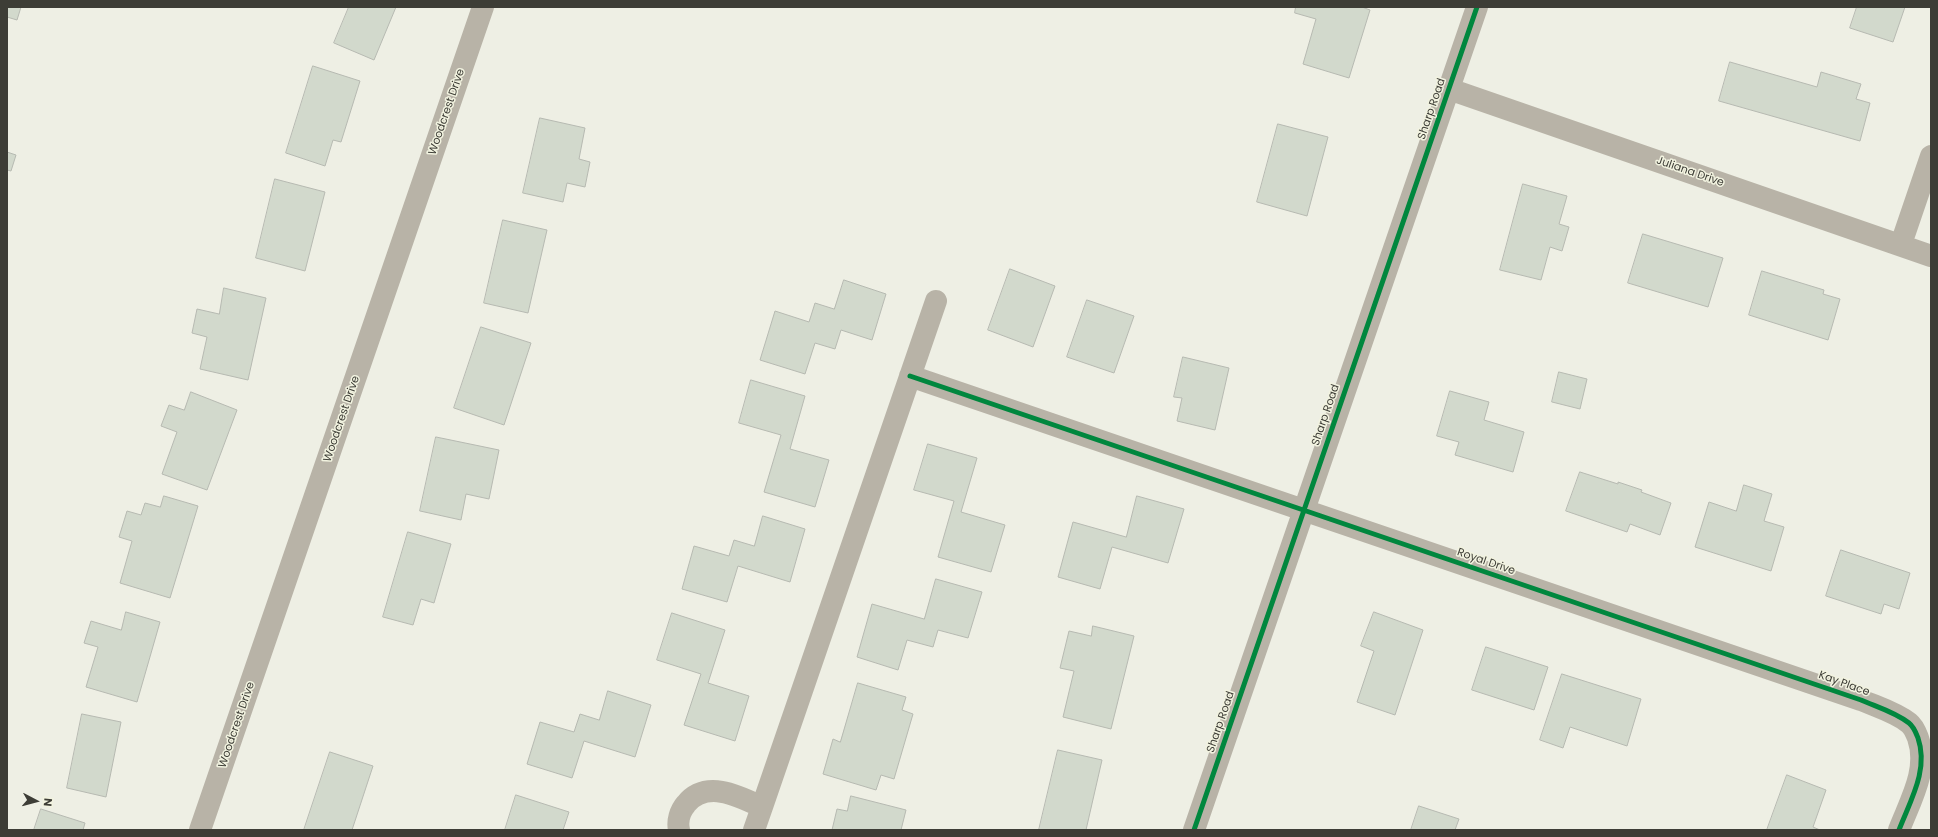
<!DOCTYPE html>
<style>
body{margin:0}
#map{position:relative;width:1938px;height:837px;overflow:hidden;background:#eeefe4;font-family:Poppins,sans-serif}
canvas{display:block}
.frame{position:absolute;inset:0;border:8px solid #3d3d36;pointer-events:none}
.north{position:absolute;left:16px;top:781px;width:40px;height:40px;-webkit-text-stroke:3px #f2f3e0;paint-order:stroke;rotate:96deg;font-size:11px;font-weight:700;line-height:16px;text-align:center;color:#3d3d36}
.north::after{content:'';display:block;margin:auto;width:14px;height:18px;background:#3d3d36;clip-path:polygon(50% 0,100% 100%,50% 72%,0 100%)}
</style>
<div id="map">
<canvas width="1938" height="837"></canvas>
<div class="frame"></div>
<div class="north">N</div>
</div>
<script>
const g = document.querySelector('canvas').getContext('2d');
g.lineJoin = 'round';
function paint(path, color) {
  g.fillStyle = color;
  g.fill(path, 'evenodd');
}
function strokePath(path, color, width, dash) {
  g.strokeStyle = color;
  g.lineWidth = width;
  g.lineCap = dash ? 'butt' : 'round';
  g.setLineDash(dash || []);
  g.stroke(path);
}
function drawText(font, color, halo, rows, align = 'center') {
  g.font = font + ' Poppins,sans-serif';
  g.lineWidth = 3;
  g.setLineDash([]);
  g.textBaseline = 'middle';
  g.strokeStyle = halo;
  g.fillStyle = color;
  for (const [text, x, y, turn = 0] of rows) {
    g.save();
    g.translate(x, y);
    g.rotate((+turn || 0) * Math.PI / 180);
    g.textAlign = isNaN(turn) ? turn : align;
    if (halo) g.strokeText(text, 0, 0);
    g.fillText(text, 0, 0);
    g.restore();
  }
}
const building = new Path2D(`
 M7,7H21L17,20L7,17Z
 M349,7H396L374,60L334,43Z
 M1296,7H1362L1370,10L1349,78L1303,64L1316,19L1295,13Z
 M1857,7H1905L1893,42L1850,28Z
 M1730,62L1817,87L1821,72L1861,84L1856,99L1870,103L1860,141L1719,101Z
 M313,66L360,81L341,142L333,140L325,166L286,153Z
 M540,118L585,128L579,159L590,162L585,187L567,183L563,202L523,193Z
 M1278,124L1328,137L1307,216L1257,202Z
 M7,152L16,155L11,171L7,170Z
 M275,179L325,192L305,271L256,258Z
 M1523,184L1567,196L1559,224L1569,227L1562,251L1550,247L1541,280L1500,270Z
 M503,220L547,230L528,313L484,303Z
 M1643,234L1723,258L1708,307L1628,283Z
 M1010,269L1055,286L1033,347L988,330Z
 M1762,271L1824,290L1823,294L1840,299L1828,340L1749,315Z
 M844,280L886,294L872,340L841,330L835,349L815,343L805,374L760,360L775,311L809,322L815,303L834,309Z
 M224,288L266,298L248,380L200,369L207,337L192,333L197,309L219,314Z
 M1087,300L1134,316L1114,373L1067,357Z
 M481,327L531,343L504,425L454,408Z
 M1183,357L1229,368L1215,430L1177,421L1182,398L1174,397Z
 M1559,372L1587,379L1580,409L1552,402Z
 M751,380L805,396L790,449L829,460L815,507L764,492L781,435L739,423Z
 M1450,391L1489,402L1484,420L1524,432L1513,472L1455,455L1459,442L1437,436Z
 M191,392L237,410L207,490L162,474L177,432L161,426L169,405L184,410Z
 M436,437L499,450L489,499L466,494L461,520L420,511Z
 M928,444L977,458L961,512L1005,525L991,572L938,557L954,501L914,490Z
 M1580,472L1618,484V482L1642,490L1641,492L1671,503L1660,535L1630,524L1627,532L1566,511Z
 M1744,485L1772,494L1764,521L1784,527L1771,571L1695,547L1709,502L1736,511Z
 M164,496L198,506L170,598L120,583L132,541L119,537L127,511L141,515L145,503L160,507Z
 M1137,496L1184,509L1168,563L1112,547L1100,589L1058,577L1073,522L1126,537Z
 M763,516L805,529L790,582L738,566L727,602L682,589L694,546L729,556L734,540L754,546Z
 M408,532L451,544L434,603L421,599L413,625L383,617Z
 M1841,550L1910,573L1899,609L1884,604L1881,614L1826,596Z
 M936,579L982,592L968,638L938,630L933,647L907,640L898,670L857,657L872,604L924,619Z
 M126,612L160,622L137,702L86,687L98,647L84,643L91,621L121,630Z
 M1374,612L1423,630L1395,715L1357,702L1374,651L1361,646Z
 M672,613L725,630L708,683L749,696L735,741L684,725L701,674L657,660Z
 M1093,626L1134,636L1111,729L1063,717L1074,671L1060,668L1069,631L1091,636Z
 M1486,647L1548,667L1534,710L1472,690Z
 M1562,674L1641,699L1627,746L1570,727L1563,748L1540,740Z
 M858,683L906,697L902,710L913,714L894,779L881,775L876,790L823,774L833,739L840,742Z
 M608,691L651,705L635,757L584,741L572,778L527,764L540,722L574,732L580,714L599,720Z
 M82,714L121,722L106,797L67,788Z
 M1058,750L1102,760L1086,830H1039Z
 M330,752L373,766L352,830H304Z
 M1787,775L1826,790L1813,827L1820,830H1767Z
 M516,795L569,812L563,830H505Z
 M851,796L906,810L901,830H832L837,809L847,811Z
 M1419,806L1459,819L1455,830H1411Z
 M41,809L85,823L83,830H34Z`);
paint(building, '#d2d9cc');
strokePath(building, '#b6b9b1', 1);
strokePath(new Path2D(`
 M1449,89L1931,256
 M1901,244L1931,156
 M910,376L1861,700C1877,707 1895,712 1909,723C1914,727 1916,733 1918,738C1929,770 1910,801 1899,830
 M762,807L936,301
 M200,830L483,7
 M679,830C677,821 680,811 686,804C706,779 739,796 762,807L754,830
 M1194,830L1477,7`), '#b8b3a7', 22);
strokePath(new Path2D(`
 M910,376L1861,700C1877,707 1895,712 1909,723C1914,727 1916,733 1918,738C1929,770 1910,801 1899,830
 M1194,830L1477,7`), '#00873e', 5);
drawText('11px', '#3d3d36', '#f2f3e0', [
 ["Sharp Road",1432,109,-71],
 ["Woodcrest Drive",447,112,-71],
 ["Juliana Drive",1690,172,19],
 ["Sharp Road",1326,415,-71],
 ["Woodcrest Drive",342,419,-71],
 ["Royal Drive",1486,562,19],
 ["Kay Place",1844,684,20],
 ["Sharp Road",1221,722,-71],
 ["Woodcrest Drive",237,725,-71]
]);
</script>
